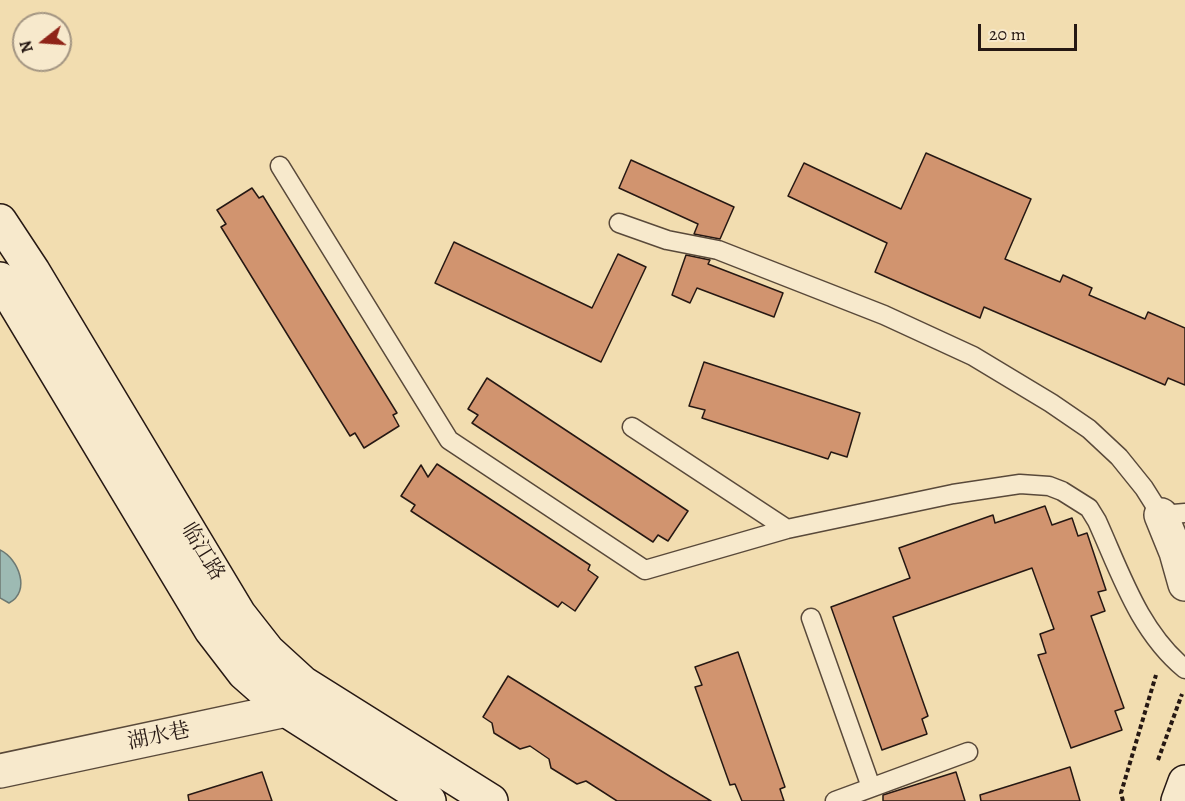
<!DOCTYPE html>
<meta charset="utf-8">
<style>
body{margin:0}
#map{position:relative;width:1185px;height:801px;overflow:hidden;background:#f2ddb0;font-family:Alegreya,serif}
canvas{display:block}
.north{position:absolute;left:12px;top:12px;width:60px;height:60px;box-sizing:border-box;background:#f7e9cc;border:2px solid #a39582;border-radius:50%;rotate:253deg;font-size:16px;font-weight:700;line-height:24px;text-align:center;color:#261813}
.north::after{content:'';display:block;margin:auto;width:21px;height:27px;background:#8f2418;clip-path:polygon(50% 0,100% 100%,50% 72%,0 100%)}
.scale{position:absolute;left:978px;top:24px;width:99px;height:27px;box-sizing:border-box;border:3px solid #261813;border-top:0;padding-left:8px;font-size:18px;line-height:21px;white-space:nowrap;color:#261813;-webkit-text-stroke:4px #f7e9cc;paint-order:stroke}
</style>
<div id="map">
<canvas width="1185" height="801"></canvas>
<div class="north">N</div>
<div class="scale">20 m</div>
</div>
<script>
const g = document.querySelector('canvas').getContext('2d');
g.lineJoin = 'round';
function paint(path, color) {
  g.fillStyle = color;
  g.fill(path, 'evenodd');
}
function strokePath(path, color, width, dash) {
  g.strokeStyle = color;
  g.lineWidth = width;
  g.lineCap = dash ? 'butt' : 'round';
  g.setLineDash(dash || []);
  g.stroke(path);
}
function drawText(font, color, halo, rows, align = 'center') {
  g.font = font + ' Alegreya,"Noto Serif SC",serif';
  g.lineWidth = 4.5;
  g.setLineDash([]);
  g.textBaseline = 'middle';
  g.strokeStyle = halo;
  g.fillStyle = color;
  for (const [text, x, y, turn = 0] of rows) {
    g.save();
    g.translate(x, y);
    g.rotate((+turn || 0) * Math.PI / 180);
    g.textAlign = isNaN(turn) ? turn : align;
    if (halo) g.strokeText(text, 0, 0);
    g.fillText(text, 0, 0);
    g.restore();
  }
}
const water = new Path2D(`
 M0,550C19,559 31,592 9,603L0,598Z`);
paint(water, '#9dbab3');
strokePath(water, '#6d7973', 1.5);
const building = new Path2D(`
 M926,153L1031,199L1005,259L1060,282L1063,275L1092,288L1089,295L1145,319L1148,312L1185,328V385L1168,378L1165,385L984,307L980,318L875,272L887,243L788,196L804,163L901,209Z
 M631,160L734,207L720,239L694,234L698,224L619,188Z
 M252,188L259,198L263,196L397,413L393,415L399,426L364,448L355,433L350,436L221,227L226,224L217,210Z
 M454,242L592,308L618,254L646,267L601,362L435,283Z
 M686,255L710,260L708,264L783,293L774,317L697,288L690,303L672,295Z
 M704,362L860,413L847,457L831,452L828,459L702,418L705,410L689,406Z
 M487,378L688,511L668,541L658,535L653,542L472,423L478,415L468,409Z
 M437,464L590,565L588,570L598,577L575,611L562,602L558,607L411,511L415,505L401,496L421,465L428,477Z
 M1045,506L1052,525L1072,518L1078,536L1087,533L1106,590L1098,592L1105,611L1091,616L1124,708L1115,711L1122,730L1071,748L1038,655L1046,653L1040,634L1054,629L1032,568L893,617L928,716L922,719L927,734L882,750L831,607L910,578L899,548L993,515L995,523Z
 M738,652L785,787L780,789L784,801H742L735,784L730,785L695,687L702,685L695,667Z
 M508,676L671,777L711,801H617L586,781L577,784L551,768L549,759L530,746L520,749L494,733L492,723L483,717Z
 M1070,767L1080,801H981L980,795Z
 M262,772L272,801H189L188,795Z
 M956,772L965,801H883V795Z`);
paint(building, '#d1946f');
strokePath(building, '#261813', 1.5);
const lane = new Path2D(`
 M280,166L449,440L645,570L787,529L953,494L1020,484L1049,486L1062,491L1089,508L1097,521C1121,574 1139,631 1185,669
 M619,223L667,240L718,250L884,315L973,356L1051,403L1089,429L1119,457L1144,488L1161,515L1185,513
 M632,427L787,529
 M811,618L871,787
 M835,801L968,752`);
const street = new Path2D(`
 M1161,515L1176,552L1185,584
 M0,771L286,710L299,690`);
const secondary = new Path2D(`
 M0,221L33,271L239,614L268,651L303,683L491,801
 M0,279L211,630L244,673L286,710L429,801
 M1178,801L1185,782`);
strokePath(lane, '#59493a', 21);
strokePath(street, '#59493a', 36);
strokePath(secondary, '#261813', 36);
strokePath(new Path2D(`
 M1158,760L1182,694
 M1123,801L1121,793L1156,675`), '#261813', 4, [4.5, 3]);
strokePath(lane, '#f7e9cc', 18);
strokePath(street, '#f7e9cc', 33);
strokePath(secondary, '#f7e9cc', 33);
drawText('21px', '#261813', '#f7e9cc', [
 ["临江路",202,552,59],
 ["湖水巷",159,737,-12]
]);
</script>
